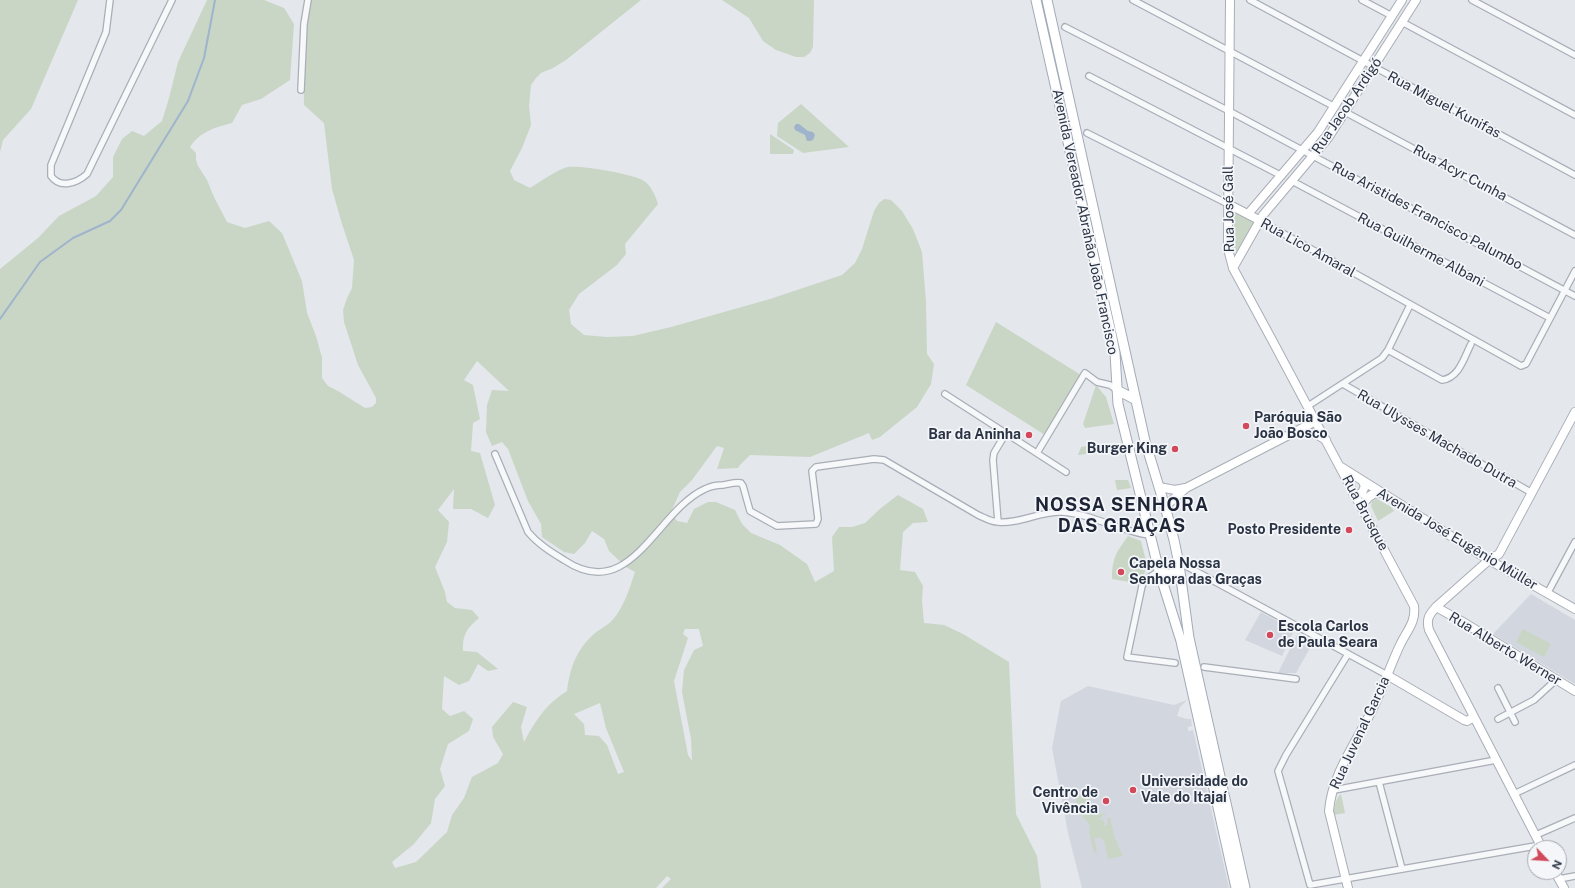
<!DOCTYPE html>
<meta charset="utf-8">
<style>
body{margin:0}
#map{position:relative;width:1575px;height:888px;overflow:hidden;background:#e4e7ec;font-family:"Public Sans",sans-serif}
canvas{display:block}
.north{position:absolute;left:1527px;top:840px;width:40px;height:40px;box-sizing:border-box;background:#f4f6f9;border:1px solid #a4a8b1;border-radius:50%;rotate:115deg;font-size:11px;font-weight:700;line-height:16px;text-align:center;color:#2b3445}
.north::after{content:'';display:block;margin:auto;width:14px;height:18px;background:#d1495b;clip-path:polygon(50% 0,100% 100%,50% 72%,0 100%)}
</style>
<div id="map">
<canvas width="1575" height="888"></canvas>
<div class="north">N</div>
</div>
<script>
const g = document.querySelector('canvas').getContext('2d');
g.lineJoin = 'round';
function paint(path, color) {
  g.fillStyle = color;
  g.fill(path, 'evenodd');
}
function strokePath(path, color, width, dash) {
  g.strokeStyle = color;
  g.lineWidth = width;
  g.lineCap = dash ? 'butt' : 'round';
  g.setLineDash(dash || []);
  g.stroke(path);
}
function drawText(font, color, halo, rows, align = 'center') {
  g.font = font + ' "Public Sans",sans-serif';
  g.lineWidth = 3.5;
  g.setLineDash([]);
  g.textBaseline = 'middle';
  g.strokeStyle = halo;
  g.fillStyle = color;
  for (const [text, x, y, turn = 0] of rows) {
    g.save();
    g.translate(x, y);
    g.rotate((+turn || 0) * Math.PI / 180);
    g.textAlign = isNaN(turn) ? turn : align;
    if (halo) g.strokeText(text, 0, 0);
    g.fillText(text, 0, 0);
    g.restore();
  }
}
paint(new Path2D(`
 M1531,594L1575,620V684L1493,634Z
 M1261,612L1294,630L1282,656L1245,640Z
 M1298,633L1314,641L1296,673H1278Z
 M1088,686L1174,705L1187,700L1180,707L1177,716L1187,719H1191L1192,726L1188,727V731L1193,730L1229,888H1082L1068,833L1052,748L1061,701Z`), '#d2d6de');
paint(new Path2D(`
 M0,0H78L31,109L3,140L0,152Z
 M207,0H264L284,8L294,24L290,80L261,99L242,105L232,123C214,128 201,131 190,147L196,153V160L198,166L207,180L214,197L227,222L245,228L269,221L282,233L302,281L307,313L316,336L322,358V378L328,386L338,391L365,408L372,407L376,403V398L358,365L344,322L343,310L347,298L352,288L354,260L342,224L332,189L324,123L304,105L303,40L310,0H641L566,60L553,68L541,73L536,78L531,85L529,106L531,125L522,148L510,171L514,180L530,188C540,182 558,169 568,167C580,165 634,174 644,181C651,185 656,197 658,204L625,244L626,254L617,265L579,294L569,310L571,324L584,335L607,337L633,336L671,327L770,299L842,275L855,263L862,249L874,211L879,203L884,199L891,200L902,211L913,229L922,252L926,302L927,354L934,364L931,384L917,407L880,437L872,440L869,433L810,457L750,455L740,465L738,468L717,469L724,448L717,446L692,480L680,492L671,512L677,521L687,523L694,509L708,502H716L735,510L742,524L751,533L780,545L807,564L815,582L834,571L832,537L839,527H852L865,523L881,508L898,495L923,509L928,522L913,523L903,532L900,570L915,572L923,586L922,601L924,623L944,625L963,634L1009,662L1016,814L1037,856L1041,888H662L671,879L667,876L656,888H0V269L38,238L59,216L96,196L113,177V157L122,139L132,131L144,136L162,121L169,98L178,62ZM477,361L509,391L492,390L487,405L486,432L492,446L502,442L508,449L528,501L541,524L542,537L564,552L574,554L585,543L592,531L604,539L609,551L626,567L635,572C630,587 625,604 615,617C610,624 600,629 594,634C576,650 570,668 567,691C545,705 536,720 524,742L521,727L527,707L513,702L492,727L493,737L503,754L498,763L472,777L464,798L452,815L447,832L416,862L395,868L392,862L414,844L431,823L435,799L445,786L440,769L448,744L469,731L473,719L464,711L450,716L442,709L444,676L459,685L469,681L478,664L488,671L498,669L477,652L463,651C462,635 467,628 479,618L472,610L455,608L447,602L445,592L435,567L447,542L449,522L438,510L454,489L453,509H471L488,518L495,505L480,453L471,451L473,423L480,419L473,385L464,380ZM685,629H699L703,646L694,650L684,670L682,692L691,739L692,761L688,755L674,681L688,638L683,634ZM600,703L606,728L624,772L618,774L607,745L599,736L585,735L584,724L574,714Z
 M722,0H814L813,47L810,53L804,57H796L776,50L763,41L749,18Z
 M801,104L849,147L803,153L777,136L778,123Z
 M770,134L794,150L793,154H770Z
 M1237,212L1254,221V223L1236,253L1234,246V215Z
 M996,322L1081,375L1045,435L966,385Z
 M1096,385L1106,397L1114,424L1085,428L1083,424Z
 M1092,445L1093,453L1078,455L1081,447Z
 M1115,480H1128L1131,488L1117,490Z
 M1377,499L1391,507L1394,511L1378,521L1371,506L1372,501Z
 M1128,536L1141,541L1147,565L1141,584L1112,579C1112,558 1116,553 1128,536Z
 M1523,629L1551,644L1544,657L1516,642Z
 M1090,792V800L1086,802V807L1088,809L1092,808L1094,815L1106,813V814L1103,815L1101,818H1098L1100,820L1102,819L1105,823L1104,825L1105,826L1107,825V819L1110,817L1114,836L1123,856L1108,859L1104,840H1102L1101,837L1094,839L1097,852L1094,853L1089,832L1090,825L1078,811L1076,799L1079,795Z
 M1341,794L1345,813L1334,815C1334,808 1335,799 1341,794Z`), '#c9d6c5');
paint(new Path2D(`
 M796,124H799L808,131L813,132L815,135L813,140L810,141H807L805,135L795,130L794,127Z`), '#9fb4cc');
strokePath(new Path2D(`
 M0,319L40,262L73,238L110,221L121,210L188,101L204,58L215,0`), '#9fb4cc', 2);
const street = new Path2D(`
 M110,0L106,32L51,165V176C60,189 77,183 87,174L172,0
 M1133,0L1335,107
 M1250,0L1575,175
 M1362,0L1392,16
 M1472,0L1575,55
 M1402,22L1575,115
 M1065,27L1229,111L1575,296
 M1089,76L1282,176
 M301,90L304,24L308,0
 M1345,112L1575,235
 M1087,133L1228,204
 M1292,181L1550,318
 M1259,220L1521,366L1526,364L1575,271
 M1388,350L1442,380C1459,378 1464,358 1471,344
 M1343,384L1532,493
 M945,394L1066,472
 M1308,406L1382,358L1388,350L1410,305
 M1037,453L1085,373L1097,382L1110,385L1117,390
 M495,454L528,532C538,544 551,552 564,560C631,605 656,511 705,489C711,486 717,485 723,485C729,484 735,482 741,483L743,486L750,511L777,526L816,524L818,519L812,471L816,467L874,459L884,460L978,515C985,518 991,522 998,522C1020,524 1040,511 1062,512C1093,514 1120,532 1150,535
 M998,522L993,460L994,453L1006,433
 M1179,564L1188,567L1387,675
 M1159,571L1145,580L1142,586L1127,657L1175,663
 M1547,594L1575,542
 M1348,654L1286,755L1278,771L1310,885L1541,845
 M1204,667L1296,679
 M1498,688L1515,722
 M1498,719L1534,700L1557,679
 M1379,782L1402,869
 M1334,790L1496,760
 M1514,794L1575,765
 M1536,835L1575,818
 M1559,879L1575,876`);
const secondary = new Path2D(`
 M1230,0L1228,235V249L1233,268C1294,380 1354,492 1414,606C1416,623 1407,630 1400,645C1391,664 1384,685 1375,704C1359,739 1332,772 1329,811L1348,888
 M1228,204L1259,220
 M1248,214L1318,132L1402,0
 M1233,268L1263,215L1328,138L1416,0
 M1298,432L1316,434L1326,440
 M1341,467L1489,560L1575,609
 M1159,487L1175,490L1185,488
 M1353,493L1357,495L1362,493L1365,486L1363,482
 M1362,508C1364,499 1370,494 1380,492
 M1166,510L1169,503L1186,488L1316,421
 M1436,607L1463,622L1575,691
 M1387,675L1464,720L1467,721L1474,717
 M1542,848L1429,630C1426,619 1429,615 1436,607L1489,560L1499,554L1575,412
 M1555,872L1564,888`);
const primary = new Path2D(`
 M1036,0L1111,333L1115,353L1118,404L1159,571L1181,641L1236,888
 M1047,0L1145,441L1166,510L1174,540L1179,564L1189,638L1245,888
 M1117,390L1136,400
 M1159,571C1168,576 1175,575 1179,564`);
strokePath(street, '#a9aeb7', 8);
strokePath(secondary, '#a9aeb7', 10);
strokePath(primary, '#a3abb8', 11);
strokePath(street, '#f7f8fa', 5.5);
strokePath(secondary, '#fff', 8);
strokePath(primary, '#fff', 9);
for (const [x, y, r, color] of [
 [1246,426,4,"#d1495b"],
 [1029,435,4,"#d1495b"],
 [1175,449,4,"#d1495b"],
 [1349,530,4,"#d1495b"],
 [1121,572,4,"#d1495b"],
 [1270,635,4,"#d1495b"],
 [1133,790,4,"#d1495b"],
 [1106,801,4,"#d1495b"]
]) {
  const dot = new Path2D();
  dot.arc(x, y, r, 0, 2 * Math.PI);
  g.fillStyle = color;
  g.fill(dot);
  strokePath(dot, '#f4f6f9', 1.5);
}
drawText('14px', '#2b3445', '#f4f6f9', [
 ["Rua Miguel Kunifas",1444,105,28],
 ["Rua Jacob Ardigó",1347,106,-56],
 ["Rua Acyr Cunha",1460,173,28],
 ["Rua José Gall",1229,209,-91],
 ["Rua Aristides Francisco Palumbo",1427,216,28],
 ["Avenida Vereador Abrahão João Francisco",1085,222,78],
 ["Rua Lico Amaral",1308,248,29],
 ["Rua Guilherme Albani",1421,250,28],
 ["Rua Ulysses Machado Dutra",1437,439,30],
 ["Rua Brusque",1365,513,62],
 ["Avenida José Eugênio Müller",1457,539,31],
 ["Rua Alberto Werner",1505,649,31],
 ["Rua Juvenal Garcia",1360,733,-65]
]);
drawText('bold 14px', '#2b3445', '#f4f6f9', [
 ["Paróquia São",1254,418],
 ["João Bosco",1254,434],
 ["Bar da Aninha",1021,435,"right"],
 ["Burger King",1167,449,"right"],
 ["Posto Presidente",1341,530,"right"],
 ["Capela Nossa",1129,564],
 ["Senhora das Graças",1129,580],
 ["Escola Carlos",1278,627],
 ["de Paula Seara",1278,643],
 ["Universidade do",1141,782],
 ["Vale do Itajaí",1141,798],
 ["Centro de",1098,793,"right"],
 ["Vivência",1098,809,"right"]
], 'left');
g.letterSpacing = '1px';
drawText('bold 18px', '#1d2536', '#f4f6f9', [
 ["NOSSA SENHORA",1122,505],
 ["DAS GRAÇAS",1122,526]
]);
g.letterSpacing = '0px';
</script>
